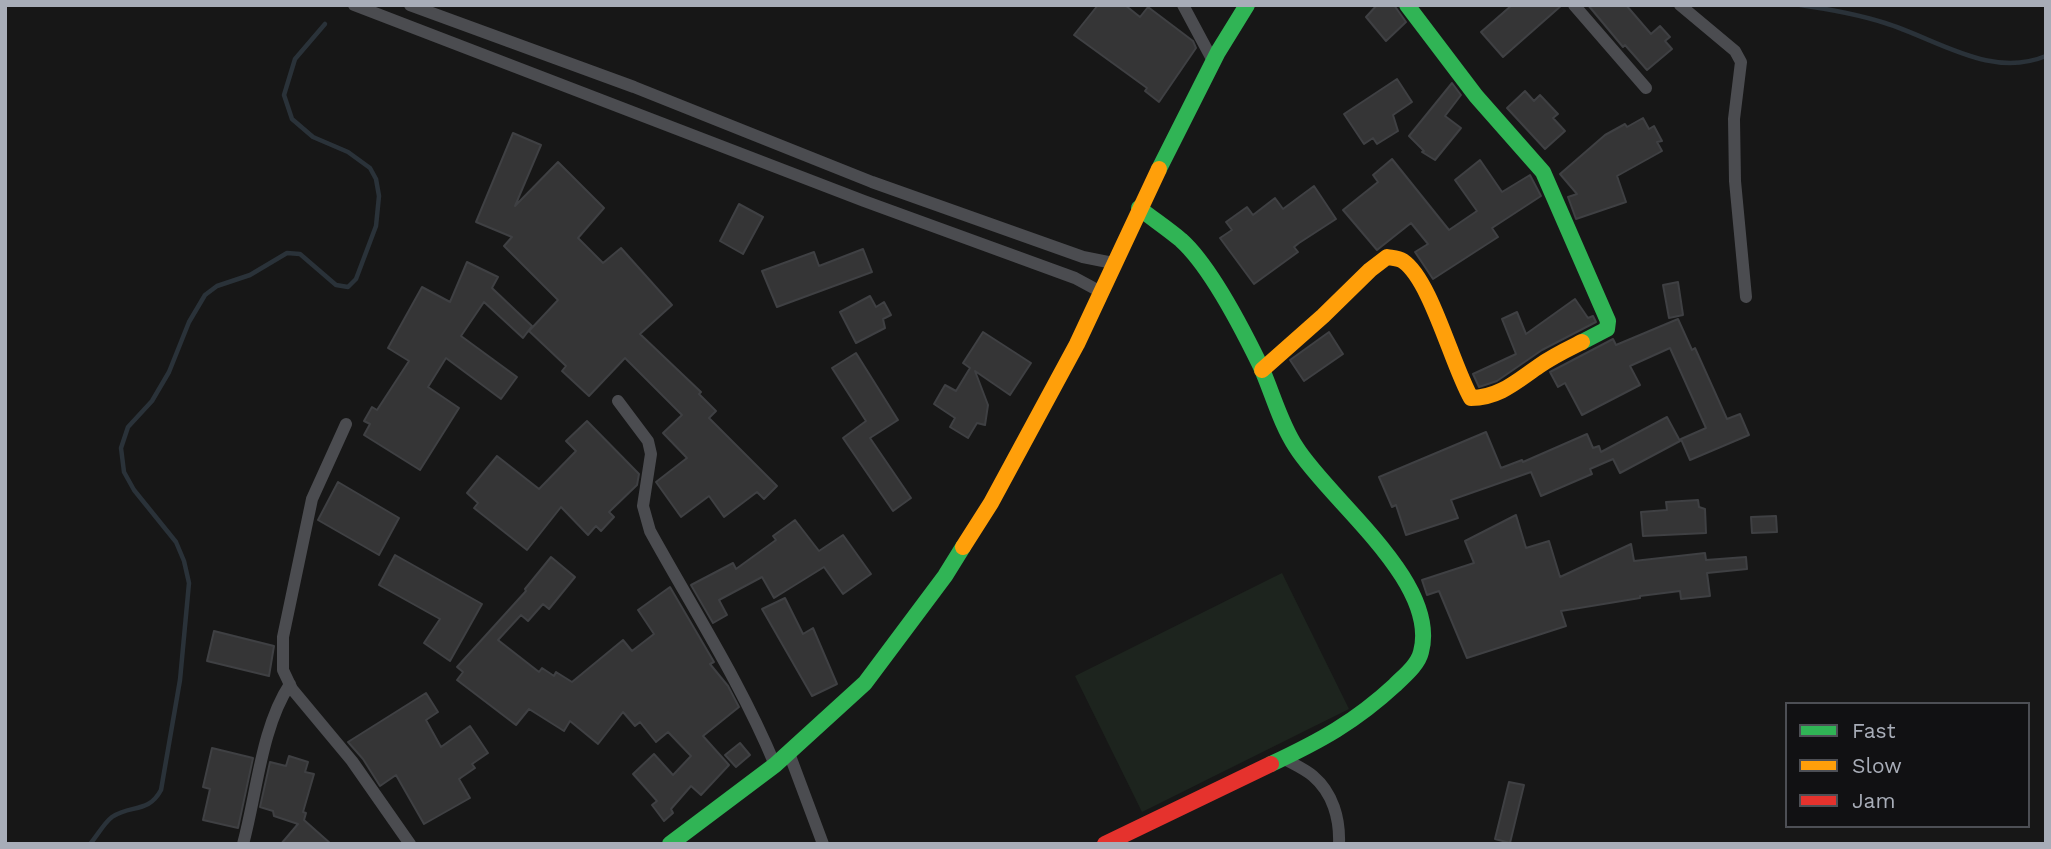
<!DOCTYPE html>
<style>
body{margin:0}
#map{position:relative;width:2051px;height:849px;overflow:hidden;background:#171717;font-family:"Work Sans",sans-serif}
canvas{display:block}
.frame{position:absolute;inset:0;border:7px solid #a8adb8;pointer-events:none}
.legend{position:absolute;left:1785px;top:702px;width:245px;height:126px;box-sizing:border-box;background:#111113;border:2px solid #4d4f55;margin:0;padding:9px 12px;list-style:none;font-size:21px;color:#a8adb8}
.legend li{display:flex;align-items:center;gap:14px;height:35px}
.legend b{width:35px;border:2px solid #4d4f55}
</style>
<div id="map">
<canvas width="2051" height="849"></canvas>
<div class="frame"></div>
<ul class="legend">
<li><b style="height:9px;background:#30b455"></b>Fast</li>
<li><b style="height:9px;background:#ff9f0a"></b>Slow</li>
<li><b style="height:9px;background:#e5322d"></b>Jam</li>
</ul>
</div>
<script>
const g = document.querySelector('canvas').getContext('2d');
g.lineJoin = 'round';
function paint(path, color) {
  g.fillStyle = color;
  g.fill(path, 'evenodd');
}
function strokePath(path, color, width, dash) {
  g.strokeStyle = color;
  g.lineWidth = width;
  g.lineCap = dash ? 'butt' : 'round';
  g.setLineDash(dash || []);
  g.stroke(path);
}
paint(new Path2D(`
 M1282,573L1349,709L1142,812L1075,676Z`), '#1d241e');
strokePath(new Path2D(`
 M1800,5C1828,9 1857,14 1885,23C1937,39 1990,79 2046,56
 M90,844C97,836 104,823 112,817C131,804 148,814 161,790L180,680L189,583L184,561L176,542L134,490L124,472L121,448L128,427L152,401L169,372L189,322L205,295L217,286L250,275L287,253L300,254L336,285L348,287L356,279L376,226L379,196L376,179L370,168L348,152L313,137L292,119L284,95L295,59L325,24`), '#2a3239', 4.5);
const building = new Path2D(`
 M1098,5H1125L1140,17L1148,7L1193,41L1196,48L1159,102L1145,91L1147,88L1074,35Z
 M1377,5H1394L1406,22L1386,41L1366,17Z
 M1512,5H1562L1503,57L1481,32Z
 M1588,5H1626L1651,34L1660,26L1670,37L1665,41L1672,49L1647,70L1625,45L1623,47Z
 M1397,79L1412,102L1393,115L1398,131L1377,144L1373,138L1364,144L1344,114Z
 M1452,83L1461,95L1445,116L1461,128L1435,160L1422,152L1424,151L1409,136Z
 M1525,91L1534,101L1540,95L1558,114L1553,118L1565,131L1545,149L1507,108Z
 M1643,118L1649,129L1654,126L1662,141L1657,142L1662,151L1617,176L1626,202L1576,219L1568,197L1577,194L1560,174L1605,135L1625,124L1627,127Z
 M513,133L541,145L515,206L558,162L604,208L578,238L603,263L621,248L672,305L640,334L701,392L699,394L716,411L709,418L777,486L764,499L757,492L724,517L709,496L681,517L656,482L687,458L663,433L682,415L625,358L589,396L562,371L566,366L529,331L558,300L504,246L512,237L476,222Z
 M1392,159L1449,230L1477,211L1455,180L1480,160L1502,192L1530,175L1541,196L1492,228L1498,237L1433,279L1415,252L1428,244L1411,223L1377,250L1343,210L1378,182L1373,175Z
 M1314,186L1336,219L1299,243L1294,247L1298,252L1254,284L1220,238L1232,230L1226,222L1247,207L1253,215L1275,198L1283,209Z
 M739,204L763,217L743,254L720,241Z
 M863,249L872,272L777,307L762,271L814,252L819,266Z
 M467,262L498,277L492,288L532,326L523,338L484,302L461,336L517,377L501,399L446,358L428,387L459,408L420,470L364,435L370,424L364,421L372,407L377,410L409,361L388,348L422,287L450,302Z
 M1678,282L1683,315L1669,318L1663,285Z
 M870,296L876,307L884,302L891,315L883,319L885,328L856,343L840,312Z
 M1575,299L1588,318L1593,316L1596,322L1542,350L1497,381L1479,387L1473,374L1516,354L1502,319L1517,312L1526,334Z
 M1678,319L1692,350L1695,348L1727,419L1740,414L1749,435L1690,460L1681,439L1706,428L1670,348L1630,366L1640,385L1582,415L1565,383L1558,387L1550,372L1613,339L1616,345Z
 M983,332L1031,363L1010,395L975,371L988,405L985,425L977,423L968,438L950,427L955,418L934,404L945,385L956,391L970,368L963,363Z
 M1329,332L1343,354L1304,381L1290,360Z
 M856,353L898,420L870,438L911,498L893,511L843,438L866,421L832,368Z
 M1667,417L1680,441L1620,473L1613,459L1590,469L1592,474L1541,496L1531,472L1451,500L1458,518L1406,535L1396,505L1392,507L1379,477L1486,432L1501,468L1522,460L1523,462L1587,434L1593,448L1599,446L1601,452Z
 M587,421L639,474L637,485L609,512L614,517L601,531L596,526L588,535L561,507L527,550L474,508L478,503L467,493L497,456L539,489L576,451L566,441Z
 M338,482L399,518L379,555L318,520Z
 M1698,500L1699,507L1705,509L1706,533L1643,536L1641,512L1667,510L1666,502Z
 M1516,515L1526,548L1549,541L1560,577L1631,544L1634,561L1705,553L1706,560L1746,557L1747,569L1707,573L1710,596L1681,599L1680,591L1640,596V598L1561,611L1566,626L1467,658L1439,591L1427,595L1422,580L1474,563L1465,541Z
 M1776,516L1777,532L1752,533L1751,517Z
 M795,520L819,551L843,535L871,574L843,594L824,567L774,598L762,577L719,600L727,615L713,623L691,585L733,563L736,569L776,540L773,536Z
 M395,555L482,604L450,661L424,643L440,619L379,585Z
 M551,557L575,577L549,609L543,604L528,621L521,615L498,640L539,672L542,668L554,676L556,672L572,682L623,640L632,651L654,634L638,610L670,587L714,662L710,664L728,686L739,707L703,736L729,765L701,795L691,786L671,809L673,813L664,821L652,805L657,801L633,774L654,754L673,775L691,756L668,732L656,742L640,722L635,726L623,712L598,744L570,721L564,731L529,709L516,725L457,680L463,672L457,667L526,591L525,589Z
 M785,598L803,634L813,628L837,684L812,696L762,609Z
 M214,631L274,646L269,676L207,661Z
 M426,693L438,712L426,720L441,747L470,726L488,753L472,764L475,768L459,779L470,798L424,824L396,775L380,786L363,759L348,742Z
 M740,743L750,755L736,767L725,755Z
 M212,748L253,758L238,828L203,820L210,789L203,787Z
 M289,756L308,762L305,772L314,774L303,812L306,813L304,820L331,844H281L298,824L274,816L273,811L260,807L270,762L286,766Z
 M1509,782L1524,785L1510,843L1495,839Z`);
paint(building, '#353536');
strokePath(building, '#3f4043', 2);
strokePath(new Path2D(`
 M354,5L864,201L1075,278L1101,292
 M410,5L634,87L872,182L1083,257L1113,263
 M1183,5L1213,61
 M1574,5L1646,88
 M1680,5L1735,51L1741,62L1734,119L1735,181L1746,297
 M618,401L648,441L651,454L643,506L650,531C693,609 741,683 775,765
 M346,424L312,499L283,637V670L292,689L352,761L410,844
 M789,753L823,844
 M1283,758C1293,764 1305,769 1313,776C1333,793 1340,819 1339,844
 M243,844C257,793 261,728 290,684`), '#4b4c50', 12);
strokePath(new Path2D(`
 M1407,5L1476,96L1543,172L1608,321L1607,329L1582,342
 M1159,169L1218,52L1247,5
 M1139,208C1153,219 1168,229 1181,240C1211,267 1242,328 1260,365C1272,391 1280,423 1296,447C1329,500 1440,582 1421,652C1418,665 1404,676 1395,685C1355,722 1320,741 1271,764
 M670,844L775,765L865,683L945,576L963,547`), '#30b455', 16);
strokePath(new Path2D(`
 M1262,370L1323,316L1370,270L1387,257C1392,258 1398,258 1403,261C1431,280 1452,365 1471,398C1499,398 1517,381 1539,366C1553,356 1568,349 1582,342
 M963,547L991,503L1077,344L1159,169`), '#ff9f0a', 16);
strokePath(new Path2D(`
 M1105,844L1271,764`), '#e5322d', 16);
</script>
